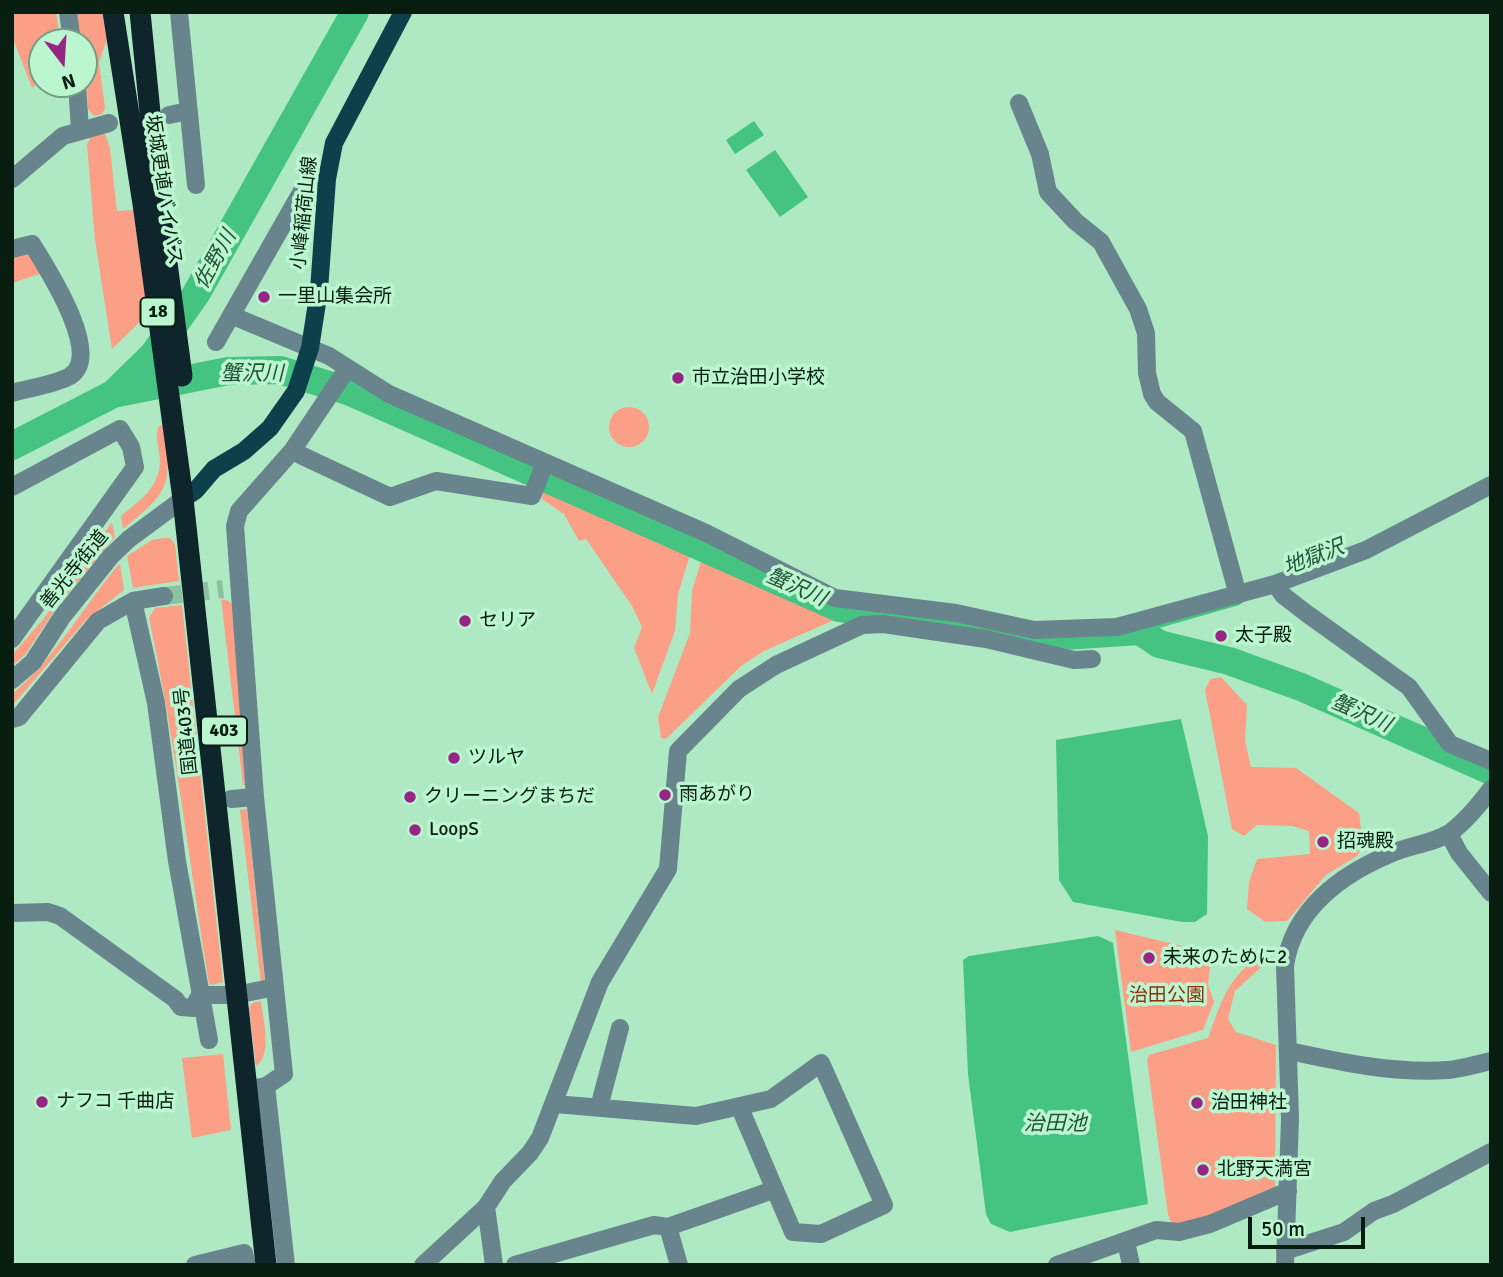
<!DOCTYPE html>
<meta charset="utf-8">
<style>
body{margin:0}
#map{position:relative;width:1503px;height:1277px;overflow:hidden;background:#aee9c3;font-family:Signika,sans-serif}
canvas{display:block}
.frame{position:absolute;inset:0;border:14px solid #061d10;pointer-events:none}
.north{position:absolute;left:28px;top:28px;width:70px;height:70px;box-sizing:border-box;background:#bbf6d0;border:2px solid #739f83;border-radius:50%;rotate:163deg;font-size:19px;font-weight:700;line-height:28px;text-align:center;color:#061d10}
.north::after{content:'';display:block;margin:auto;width:24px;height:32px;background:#972583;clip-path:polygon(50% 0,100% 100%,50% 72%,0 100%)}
.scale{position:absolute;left:1248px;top:1217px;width:117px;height:32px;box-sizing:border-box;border:4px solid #061d10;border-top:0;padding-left:9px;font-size:21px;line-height:24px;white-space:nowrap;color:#061d10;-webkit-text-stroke:5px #bbf6d0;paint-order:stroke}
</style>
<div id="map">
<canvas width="1503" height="1277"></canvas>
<div class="frame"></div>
<div class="north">N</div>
<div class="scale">50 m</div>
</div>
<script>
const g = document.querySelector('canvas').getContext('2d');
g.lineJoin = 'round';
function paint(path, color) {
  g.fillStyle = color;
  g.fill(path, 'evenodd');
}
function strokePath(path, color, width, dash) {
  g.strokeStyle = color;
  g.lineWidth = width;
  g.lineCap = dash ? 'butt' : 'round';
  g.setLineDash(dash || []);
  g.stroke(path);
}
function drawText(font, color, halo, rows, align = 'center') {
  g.font = font + ' Signika,"Noto Sans JP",sans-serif';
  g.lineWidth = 7;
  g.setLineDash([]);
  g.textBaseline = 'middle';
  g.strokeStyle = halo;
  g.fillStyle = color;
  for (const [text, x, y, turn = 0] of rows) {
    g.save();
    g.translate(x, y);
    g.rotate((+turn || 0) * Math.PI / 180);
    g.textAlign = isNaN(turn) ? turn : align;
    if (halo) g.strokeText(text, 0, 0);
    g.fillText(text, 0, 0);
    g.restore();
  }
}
paint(new Path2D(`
 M76,12H102L107,40L99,62L105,108L102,114L94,116L88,109L84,42H80Z
 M56,13L61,42H42V79L32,88L12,36V14Z
 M100,133L105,134L110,148L117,211L133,210L148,314L112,349L95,240L87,145L91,136Z
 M29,253L42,273L12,283V257Z
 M609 427a20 20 0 1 1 40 0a20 20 0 1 1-40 0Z
 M164,424C171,485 173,489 123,529L121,516C139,501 159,488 160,462C160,449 155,440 158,427Z
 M543,486L691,552L678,594L675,631L652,694L634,648L642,627L632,606L586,539L579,541L564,514L542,499Z
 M112,522L115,537L57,607L25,655L12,666V655L45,617Z
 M163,538H170L175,544L179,581L133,588L127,556L152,540Z
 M702,558L814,607L843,616L764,651L741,666L666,739L661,738L658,717L690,633L692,591Z
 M120,563L124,590L86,620L12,706V694C53,661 85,604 120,563Z
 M221,599L229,601L234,607L247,785H243Z
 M182,605L223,982L212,985L209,984C189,862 175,739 149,618L155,608Z
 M1221,677L1247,705L1245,740L1251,767L1296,768L1359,813L1363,847L1357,856L1326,875L1287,921L1265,922L1247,909L1249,882L1257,859L1310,854L1309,831L1292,826L1257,825L1244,836L1232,829L1205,690L1210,679Z
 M247,809L265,982L261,983L240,810Z
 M1115,930L1212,953L1208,984L1214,1002L1203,1030L1131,1052Z
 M1262,956L1267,957V962L1235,991L1228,1019L1236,1032L1276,1045L1275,1187C1251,1198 1197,1231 1172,1224L1168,1215L1147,1060L1149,1055L1208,1038C1220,1005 1229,973 1262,956Z
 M261,1001C263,1020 273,1055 256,1066L249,1008L252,1003Z
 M223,1054L231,1130L192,1138L182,1058Z`), '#fba087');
paint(new Path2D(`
 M754,121L764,135L735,154L726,140Z
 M775,150L808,197L780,217L746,170Z
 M1181,719L1208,836L1207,914L1195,922H1182L1073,902L1059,880L1056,740Z
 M1098,936L1113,943L1148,1204L1010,1232L991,1224L986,1214L968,1074L963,960L969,956Z`), '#45c380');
strokePath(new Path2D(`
 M1140,631L1238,603`), '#45c380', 4.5);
strokePath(new Path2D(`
 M113,394L228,371L280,370L348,391L839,608L1034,638L1140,631L1159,644L1229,661L1301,687L1491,771
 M12,446L113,394L153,355L196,294L355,12`), '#45c380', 28);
strokePath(new Path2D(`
 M164,596L223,589`), '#8cc09f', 18, [18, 9]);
strokePath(new Path2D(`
 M68,12L72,42
 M179,12L196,185
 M77,84L80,130
 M1019,103L1040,154L1048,192L1075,221L1101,242L1138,309L1146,333L1147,373L1152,394L1157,402L1193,431L1238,595
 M169,115L188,111
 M12,179L63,136L109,123
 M12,249L32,244C46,267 104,355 70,376C54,385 29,388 12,393
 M233,316L329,356L389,394L706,533L835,598L956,613L1034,630L1117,627L1275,584L1366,550L1491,485
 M216,342L306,184
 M292,451L390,497L436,481L532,496L545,463
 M12,487L120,429L131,447L135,467L12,639
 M1275,584L1284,596L1306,613L1409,687L1450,744L1491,761
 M133,601L156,703L177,861L209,1040
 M12,680L33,662L62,617L111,556L129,539L183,499
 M12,719L19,717L98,621L133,601L164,596
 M231,799L255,797
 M1449,834L1459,853L1491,893
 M12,913L48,912L60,916L175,999L181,1007L193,1008L200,995
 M200,995H236L275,987
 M1289,1051C1340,1062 1395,1074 1448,1070C1462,1069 1477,1064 1491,1061
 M266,1086L286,1265
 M246,1090L266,1086L284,1074L255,797L235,526L239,511L292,451L347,369
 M555,1104L696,1116L771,1099L821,1063L884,1205L821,1234L793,1232L740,1108
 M599,1107L620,1028
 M486,1207L494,1265
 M668,1227L773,1190
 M1126,1242L1131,1265
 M1285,1251L1344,1232L1374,1211L1393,1204L1491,1152
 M195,1265L244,1253L247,1265
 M423,1265L486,1207L503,1181L530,1153L540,1138L600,982L668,869L678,751L739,689L776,665L862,625L883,624L986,639L1074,660L1092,659
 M515,1265L654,1225L668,1227L679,1265
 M1057,1265L1156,1230L1179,1232L1210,1224L1288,1191
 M1285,1265L1290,1118L1285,966C1293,910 1340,875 1390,854C1409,845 1433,844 1451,832C1467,820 1479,805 1491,789`), '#68858d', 18);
strokePath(new Path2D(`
 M183,499L196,490L214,469L244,451L270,428L296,391L310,348L319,290L327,179L334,143L403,12`), '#0e404b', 18);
strokePath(new Path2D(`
 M113,12L143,204L183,499L266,1265
 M140,12L159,203L182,376`), '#0d252b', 21);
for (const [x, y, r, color] of [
 [264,297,7,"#972583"],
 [678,378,7,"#972583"],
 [465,621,7,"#972583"],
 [1221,636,7,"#972583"],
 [454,758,7,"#972583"],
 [665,795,7,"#972583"],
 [410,797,7,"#972583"],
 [415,830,7,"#972583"],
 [1323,842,7,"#972583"],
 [1149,958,7,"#972583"],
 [42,1102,7,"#972583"],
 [1197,1103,7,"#972583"],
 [1203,1170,7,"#972583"]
]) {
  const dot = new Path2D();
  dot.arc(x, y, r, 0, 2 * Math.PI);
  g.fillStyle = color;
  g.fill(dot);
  strokePath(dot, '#bbf6d0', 2.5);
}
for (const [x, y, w] of [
 [158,312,35],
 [224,731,46]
]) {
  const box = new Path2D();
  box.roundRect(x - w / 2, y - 14.5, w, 29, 5);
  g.fillStyle = '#bbf6d0';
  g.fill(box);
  strokePath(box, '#061d10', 2);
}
drawText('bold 18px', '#061d10', null, [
 ["18",158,312],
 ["403",224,731]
]);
drawText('19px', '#061d10', '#bbf6d0', [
 ["坂城更埴バイパス",163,190,81],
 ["小峰稲荷山線",305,213,-84],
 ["善光寺街道",75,570,-51],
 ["国道403号",187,731,-96]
]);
drawText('19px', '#061d10', '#bbf6d0', [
 ["一里山集会所",278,297],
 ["市立治田小学校",692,378],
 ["セリア",479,621],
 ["太子殿",1235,636],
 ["ツルヤ",468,758],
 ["雨あがり",679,795],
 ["クリーニングまちだ",424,797],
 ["LoopS",429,830],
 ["招魂殿",1337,842],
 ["未来のために2",1163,958],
 ["ナフコ 千曲店",56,1102],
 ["治田神社",1211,1103],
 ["北野天満宮",1217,1170]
], 'left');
drawText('19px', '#922c0c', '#bbf6d0', [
 ["治田公園",1167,996]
]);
drawText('italic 21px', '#225337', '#bbf6d0', [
 ["佐野川",216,260,-61],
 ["蟹沢川",252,374],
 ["地獄沢",1314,558,-21],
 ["蟹沢川",796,588,24],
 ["蟹沢川",1361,714,24],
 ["治田池",1055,1124]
]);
</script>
